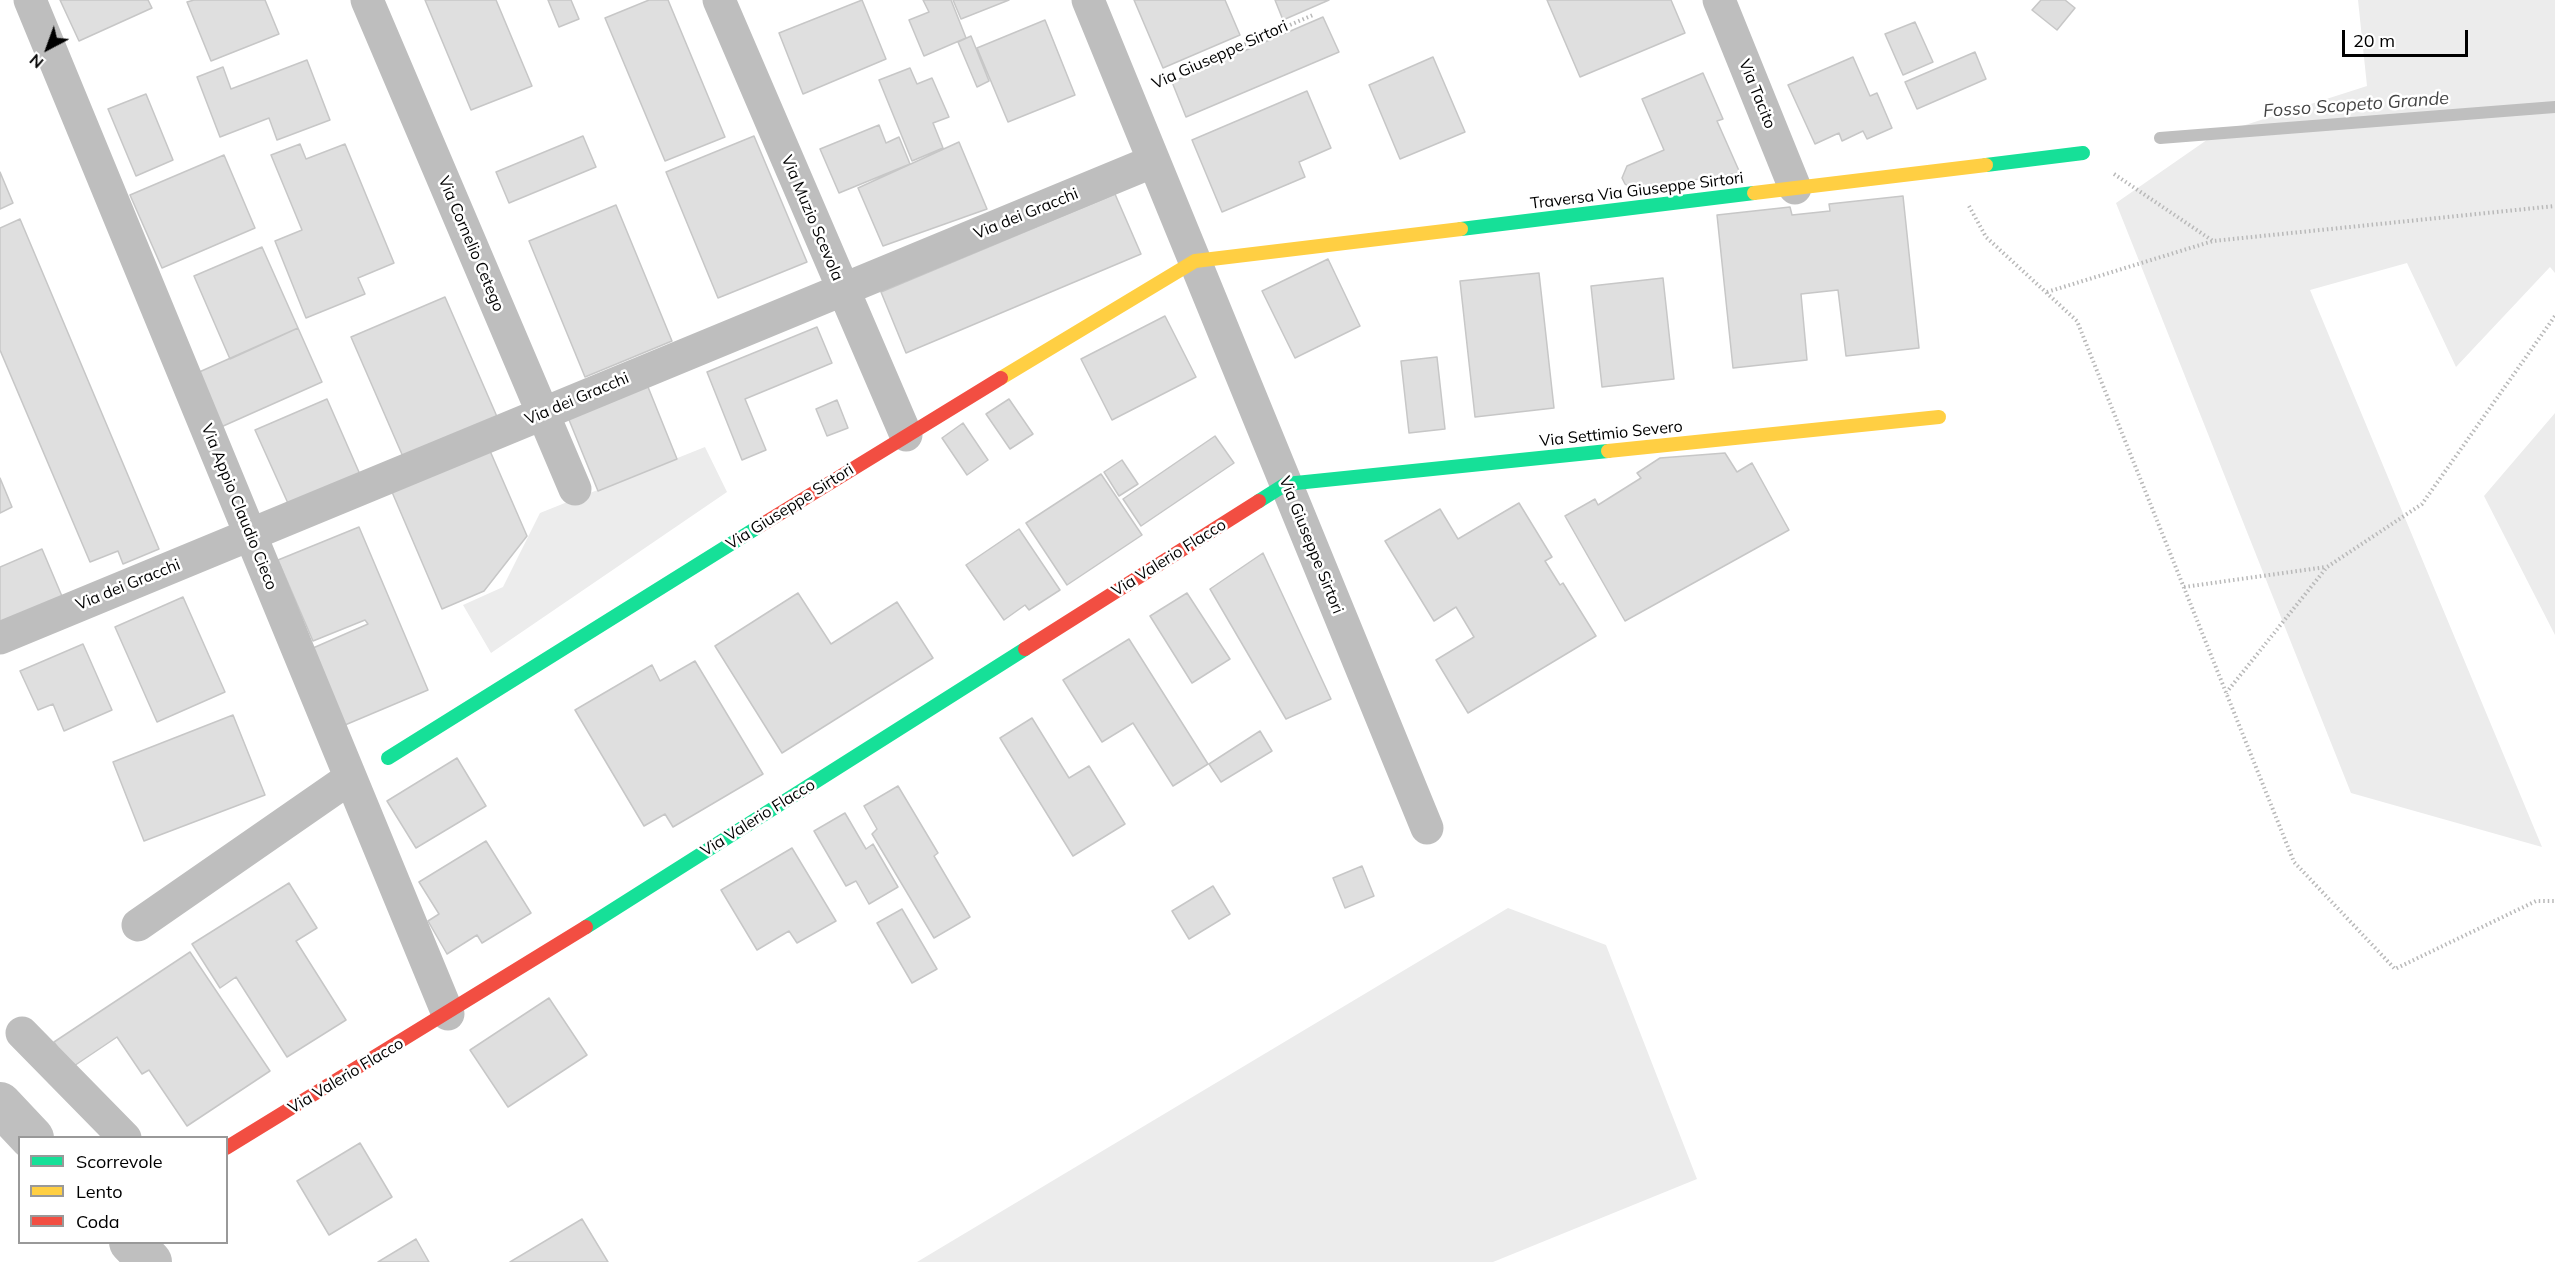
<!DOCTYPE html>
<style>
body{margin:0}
#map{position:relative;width:2555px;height:1262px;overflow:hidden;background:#fff;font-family:Mulish,sans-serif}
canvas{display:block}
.legend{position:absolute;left:18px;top:1136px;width:210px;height:108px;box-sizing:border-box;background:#fff;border:2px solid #999;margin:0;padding:8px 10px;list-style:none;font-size:18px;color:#000}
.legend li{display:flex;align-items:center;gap:12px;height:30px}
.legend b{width:30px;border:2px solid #999}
.north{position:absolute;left:18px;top:18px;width:60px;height:60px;-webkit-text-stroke:4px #fff;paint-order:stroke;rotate:221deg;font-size:16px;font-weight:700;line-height:24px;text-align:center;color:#000}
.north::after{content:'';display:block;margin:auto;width:21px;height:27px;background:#000;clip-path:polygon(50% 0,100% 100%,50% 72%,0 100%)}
.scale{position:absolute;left:2342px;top:30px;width:126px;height:27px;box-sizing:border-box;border:3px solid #000;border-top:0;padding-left:8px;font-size:18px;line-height:21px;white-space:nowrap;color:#000;-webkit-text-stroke:4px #fff;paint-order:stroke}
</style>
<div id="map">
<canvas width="2555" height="1262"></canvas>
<ul class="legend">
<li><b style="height:8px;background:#16e098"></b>Scorrevole</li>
<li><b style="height:8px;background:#ffcf43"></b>Lento</li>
<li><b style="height:8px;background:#f24e42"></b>Coda</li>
</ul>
<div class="north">N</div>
<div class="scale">20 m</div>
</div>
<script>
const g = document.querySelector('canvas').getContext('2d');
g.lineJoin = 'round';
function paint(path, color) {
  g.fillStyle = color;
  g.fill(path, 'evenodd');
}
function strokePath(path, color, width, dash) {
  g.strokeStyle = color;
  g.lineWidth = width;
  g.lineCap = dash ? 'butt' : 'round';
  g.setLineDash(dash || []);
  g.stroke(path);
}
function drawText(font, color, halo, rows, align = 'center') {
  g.font = font + ' Mulish,sans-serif';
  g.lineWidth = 5;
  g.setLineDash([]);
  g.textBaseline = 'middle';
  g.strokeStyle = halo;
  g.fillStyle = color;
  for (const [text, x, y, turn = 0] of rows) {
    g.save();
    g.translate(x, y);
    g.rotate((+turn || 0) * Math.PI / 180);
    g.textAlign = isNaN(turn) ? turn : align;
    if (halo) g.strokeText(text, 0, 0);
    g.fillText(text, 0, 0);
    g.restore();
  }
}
paint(new Path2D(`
 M2358,0H2555V273L2550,267L2456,367L2407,263L2310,290L2542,847L2351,793L2116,203L2214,135L2367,86Z
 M2555,413V635L2484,496Z
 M705,447L727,492L491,653L463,605L503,587L540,513Z
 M1508,908L1606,945L1697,1179L1493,1262H917Z`), '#ececec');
strokePath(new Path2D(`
 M2160,138L2555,107`), '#bfbfbf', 12);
strokePath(new Path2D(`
 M0,1104L32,1138
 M131,1242L150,1262`), '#bfbfbf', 44);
const building = new Path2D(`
 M60,0H148L152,8L79,41Z
 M194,0H265L279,34L211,61L187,2Z
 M425,0H496L532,86L471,110Z
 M548,0H571L579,19L559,27Z
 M649,0H668L725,137L665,161L605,18Z
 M862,0L886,59L803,94L779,33Z
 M923,0H951L966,38L924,56L909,20L929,12Z
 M953,0H1009L961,19Z
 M1134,0H1225L1240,35L1163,68Z
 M1275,0H1329L1283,20Z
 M1547,0H1671L1685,33L1580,77Z
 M2041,0H2065L2075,8L2057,30L2032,10Z
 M1323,17L1339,52L1186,117L1172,82Z
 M1045,20L1075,95L1008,122L977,48Z
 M1915,22L1933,62L1903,75L1885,34Z
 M971,36L989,81L977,87L958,42Z
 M1975,52L1986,79L1917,109L1905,82Z
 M1433,57L1465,132L1400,159L1369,85Z
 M1853,57L1870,96L1877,93L1892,128L1867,139L1863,131L1842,141L1839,133L1815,144L1788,85Z
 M307,60L330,120L277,140L269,118L220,137L197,77L223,67L231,89Z
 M910,68L917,84L932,78L949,117L933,123L943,148L912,161L879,80Z
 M1703,73L1723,119L1717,121L1740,173L1632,189L1625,184L1622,178L1627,166L1664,150L1642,99Z
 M1307,91L1331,148L1299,162L1305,177L1222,212L1192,140Z
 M146,94L173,160L136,176L108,109Z
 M879,125L886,143L899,137L910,164L839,193L820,149Z
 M583,136L596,167L509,203L496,172Z
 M754,136L807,262L718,298L666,172Z
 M959,142L987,209L883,246L858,188Z
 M300,144L306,159L345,144L394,263L358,278L365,294L306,318L275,241L302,230L271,155Z
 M224,155L255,228L162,268L130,195Z
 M0,172L13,203L0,209Z
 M1115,194L1141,254L906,353L881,292Z
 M1903,196L1919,348L1846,356L1838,290L1801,294L1807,360L1733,368L1717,215L1790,207L1792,215L1830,211L1829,204Z
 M616,205L672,341L585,377L529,241Z
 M20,219L159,549L123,564L118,551L90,562L0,350V228Z
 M262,247L298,328L230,359L194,276Z
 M1328,259L1360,326L1295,358L1262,291Z
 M1539,273L1554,408L1475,417L1460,281Z
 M1663,278L1674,379L1602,387L1591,286Z
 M445,297L498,419L404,459L351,337Z
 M1165,316L1196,377L1112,420L1081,359Z
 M817,327L832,363L745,399L766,450L742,460L707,372Z
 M298,328L322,382L221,427L197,373Z
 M1437,357L1445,429L1409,433L1401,361Z
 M644,377L677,459L598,491L565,410Z
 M327,399L362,479L291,510L255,430Z
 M1009,399L1033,434L1010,449L986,414Z
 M837,400L848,428L827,436L816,409Z
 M963,423L988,460L967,475L942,438Z
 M1215,436L1234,463L1141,526L1123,499Z
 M487,444L527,536L484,591L442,609L389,485Z
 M1725,453L1737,472L1752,463L1789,530L1625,621L1565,516L1595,499L1598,505L1641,478L1637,473L1660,458Z
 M1122,460L1138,484L1119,496L1104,472Z
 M1101,474L1142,535L1067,585L1026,523Z
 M0,478L12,507L0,513Z
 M1519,503L1552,557L1545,561L1560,585L1563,583L1596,636L1468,713L1436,660L1474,637L1456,607L1434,621L1385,541L1440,509L1458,539Z
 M359,527L428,690L345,725L313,648L368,624L365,620L313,641L278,560Z
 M1019,529L1060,590L1029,610L1025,605L1004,620L966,565Z
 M42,549L64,601L0,628V567Z
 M1263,553L1331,699L1286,719L1210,589Z
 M798,593L831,644L897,602L933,658L782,753L715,646Z
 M1187,593L1230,659L1192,683L1150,616Z
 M183,597L225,692L157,722L115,627Z
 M1129,639L1208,764L1173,786L1133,723L1102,742L1063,680Z
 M83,644L112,710L64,731L53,704L38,710L20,671Z
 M695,661L763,774L673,827L665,814L644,826L575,710L652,665L660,681Z
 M233,715L265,795L144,841L113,762Z
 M1032,718L1069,778L1089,766L1125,824L1073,856L1000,738Z
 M1260,731L1272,751L1221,782L1209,764Z
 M457,758L486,806L416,848L387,801Z
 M898,786L938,853L934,856L970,917L934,938L872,834L877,829L864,806Z
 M845,813L866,849L873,844L898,887L869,904L856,881L846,886L814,831Z
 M486,841L531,913L482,943L477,935L447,954L428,921L439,914L419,882Z
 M792,848L836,921L797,943L789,931L757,950L721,890Z
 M1362,866L1374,896L1345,908L1333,878Z
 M289,883L317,928L296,941L346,1020L287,1057L236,977L220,988L192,944Z
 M1213,886L1230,914L1189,939L1172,911Z
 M902,909L937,969L912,983L877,923Z
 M190,952L270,1071L187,1126L149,1070L142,1074L117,1037L71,1068L54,1042Z
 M549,998L587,1055L508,1107L470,1050Z
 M360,1143L392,1197L329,1235L297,1181Z
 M582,1219L608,1262H510Z
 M416,1239L429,1262H378Z`);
paint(building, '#dfdfdf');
strokePath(building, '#c7c7c7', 1.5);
strokePath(new Path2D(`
 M1162,80L1313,15
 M2114,174L2213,241L2555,206
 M1969,206L1986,237L2077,321L2294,862L2395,969L2536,901H2555
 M2047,292L2213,241
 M2184,587L2326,567
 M2226,693L2327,567L2422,504L2555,316`), '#b9b9b9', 4, [1.5, 3]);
strokePath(new Path2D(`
 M30,0L448,1014
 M367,0L575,489
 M719,0L906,435
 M1088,0L1427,828
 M1719,0L1795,188
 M0,638L1154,161
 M138,925L350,778
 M22,1033L125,1138`), '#bebebe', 33);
strokePath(new Path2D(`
 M1986,165L2083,153
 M1461,229L1754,193
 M1259,501L1286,484L1608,451
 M388,758L758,527
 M586,927L1025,649`), '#16e098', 14);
strokePath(new Path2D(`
 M1754,193L1986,165
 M1001,378L1195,261L1461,229
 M1608,451L1939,417`), '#ffcf43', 14);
strokePath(new Path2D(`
 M758,527L1001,378
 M1025,649L1259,501
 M226,1148L586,927`), '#f24e42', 14);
drawText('16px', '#000', '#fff', [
 ["Via Giuseppe Sirtori",1220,55,-24],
 ["Via Tacito",1757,94,68],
 ["Traversa Via Giuseppe Sirtori",1637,191,-7],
 ["Via dei Gracchi",1026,214,-22],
 ["Via Muzio Scevola",812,218,67],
 ["Via Cornelio Cetego",471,244,67],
 ["Via dei Gracchi",577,399,-23],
 ["Via Settimio Severo",1611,434,-6],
 ["Via Appio Claudio Cieco",239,507,68],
 ["Via Giuseppe Sirtori",790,507,-32],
 ["Via Giuseppe Sirtori",1311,545,68],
 ["Via Valerio Flacco",1169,558,-32],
 ["Via dei Gracchi",128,585,-22],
 ["Via Valerio Flacco",758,818,-32],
 ["Via Valerio Flacco",346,1076,-31]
]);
drawText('italic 18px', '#444', '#fff', [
 ["Fosso Scopeto Grande",2356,105,-4]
]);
</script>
